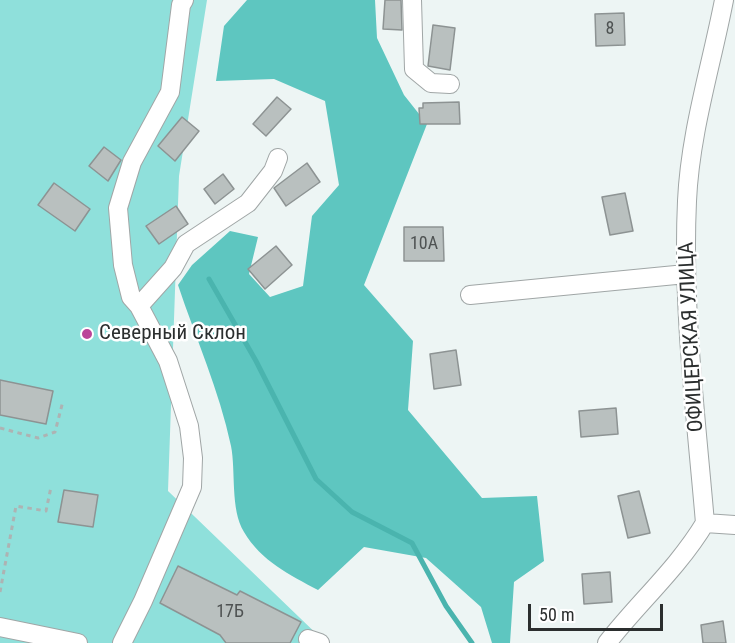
<!DOCTYPE html>
<meta charset="utf-8">
<style>
body{margin:0}
#map{position:relative;width:735px;height:643px;overflow:hidden;background:#edf5f4;font-family:"Roboto Condensed",sans-serif}
canvas{display:block}
.scale{position:absolute;left:528px;top:604px;width:135px;height:27px;box-sizing:border-box;border:3px solid #2b2e2e;border-top:0;padding-left:8px;font-size:18px;line-height:21px;white-space:nowrap;color:#2b2e2e;-webkit-text-stroke:4px #fff;paint-order:stroke}
</style>
<div id="map">
<canvas width="735" height="643"></canvas>
<div class="scale">50 m</div>
</div>
<script>
const g = document.querySelector('canvas').getContext('2d');
g.lineJoin = 'round';
function paint(path, color) {
  g.fillStyle = color;
  g.fill(path, 'evenodd');
}
function strokePath(path, color, width, dash) {
  g.strokeStyle = color;
  g.lineWidth = width;
  g.lineCap = dash ? 'butt' : 'round';
  g.setLineDash(dash || []);
  g.stroke(path);
}
function drawText(font, color, halo, rows, align = 'center') {
  g.font = font + ' "Roboto Condensed",sans-serif';
  g.lineWidth = 5;
  g.setLineDash([]);
  g.textBaseline = 'middle';
  g.strokeStyle = halo;
  g.fillStyle = color;
  for (const [text, x, y, turn = 0] of rows) {
    g.save();
    g.translate(x, y);
    g.rotate((+turn || 0) * Math.PI / 180);
    g.textAlign = isNaN(turn) ? turn : align;
    if (halo) g.strokeText(text, 0, 0);
    g.fillText(text, 0, 0);
    g.restore();
  }
}
paint(new Path2D(`
 M0,0H207L179,176L168,491L326,643H0Z`), '#8fe0db');
paint(new Path2D(`
 M247,0H375L377,38L404,95L427,124L364,285L413,341L408,410L482,498L537,496L544,561L514,582L510,643H492L481,607L426,558L364,547L318,590C290,575 261,561 244,532C230,509 236,471 231,446C219,390 196,339 178,285L192,265L230,231L258,237L249,274L270,297L303,286L312,216L339,185L325,101L274,79L216,81L224,26Z`), '#5ec6c0');
strokePath(new Path2D(`
 M209,279L256,361L316,479L352,512L412,543L446,606L472,643`), '#4ab4ae', 5);
const building = new Path2D(`
 M385,0H401L402,30L383,29Z
 M624,13L625,45L596,46L595,14Z
 M433,25L455,28L450,70L428,66Z
 M277,97L291,109L266,136L253,124Z
 M459,102L460,124H420L419,108H423V103Z
 M182,117L199,131L175,161L158,146Z
 M104,147L121,160L108,181L89,166Z
 M307,163L320,182L286,206L274,188Z
 M223,174L234,189L215,204L204,189Z
 M54,183L90,209L75,231L38,205Z
 M625,193L633,231L610,235L602,197Z
 M176,206L188,224L159,244L146,226Z
 M404,227H443L444,261H404Z
 M276,246L292,265L265,289L248,269Z
 M456,350L461,385L434,389L430,354Z
 M0,380L53,391L46,424L0,415Z
 M616,408L618,434L581,437L579,411Z
 M64,490L98,495L93,527L58,522Z
 M639,491L650,533L628,538L618,496Z
 M178,566L237,595L240,591L301,622L290,643H226L220,635L160,603Z
 M610,572L612,602L584,604L582,574Z
 M723,621L726,643H703L701,625Z`);
paint(building, '#b9c0bf');
strokePath(building, '#8d9393', 1.5);
const minor = new Path2D(`
 M412,0L414,69L431,83L450,84
 M470,295L686,274
 M139,306L173,268L186,244L248,203L273,171L278,158
 M705,523L735,525
 M0,627L78,643
 M308,639L320,643
 M122,643L143,601L192,487L193,458L189,426L168,361L139,306L131,297L123,265L118,208L132,162L170,92L181,5L184,0
 M607,643C639,602 678,568 705,523C696,416 682,308 687,201C690,133 711,67 724,0`);
strokePath(minor, '#a0a6a6', 20);
strokePath(new Path2D(`
 M0,428L38,438L55,432L63,401
 M0,592L16,506L46,511L51,487`), '#adb3b3', 3, [4.5, 4.5]);
strokePath(minor, '#fff', 18);
for (const [x, y, r, color] of [
 [87,334,6,"#b49"]
]) {
  const dot = new Path2D();
  dot.arc(x, y, r, 0, 2 * Math.PI);
  g.fillStyle = color;
  g.fill(dot);
  strokePath(dot, '#fff', 2);
}
drawText('18px', '#4e5252', null, [
 ["8",610,29],
 ["10А",424,244],
 ["17Б",230,612]
]);
drawText('21px', '#2b2e2e', '#fff', [
 ["Северный Склон",99,334]
], 'left');
drawText('21px', '#2b2e2e', '#fff', [
 ["ОФИЦЕРСКАЯ УЛИЦА",692,337,-93]
]);
</script>
